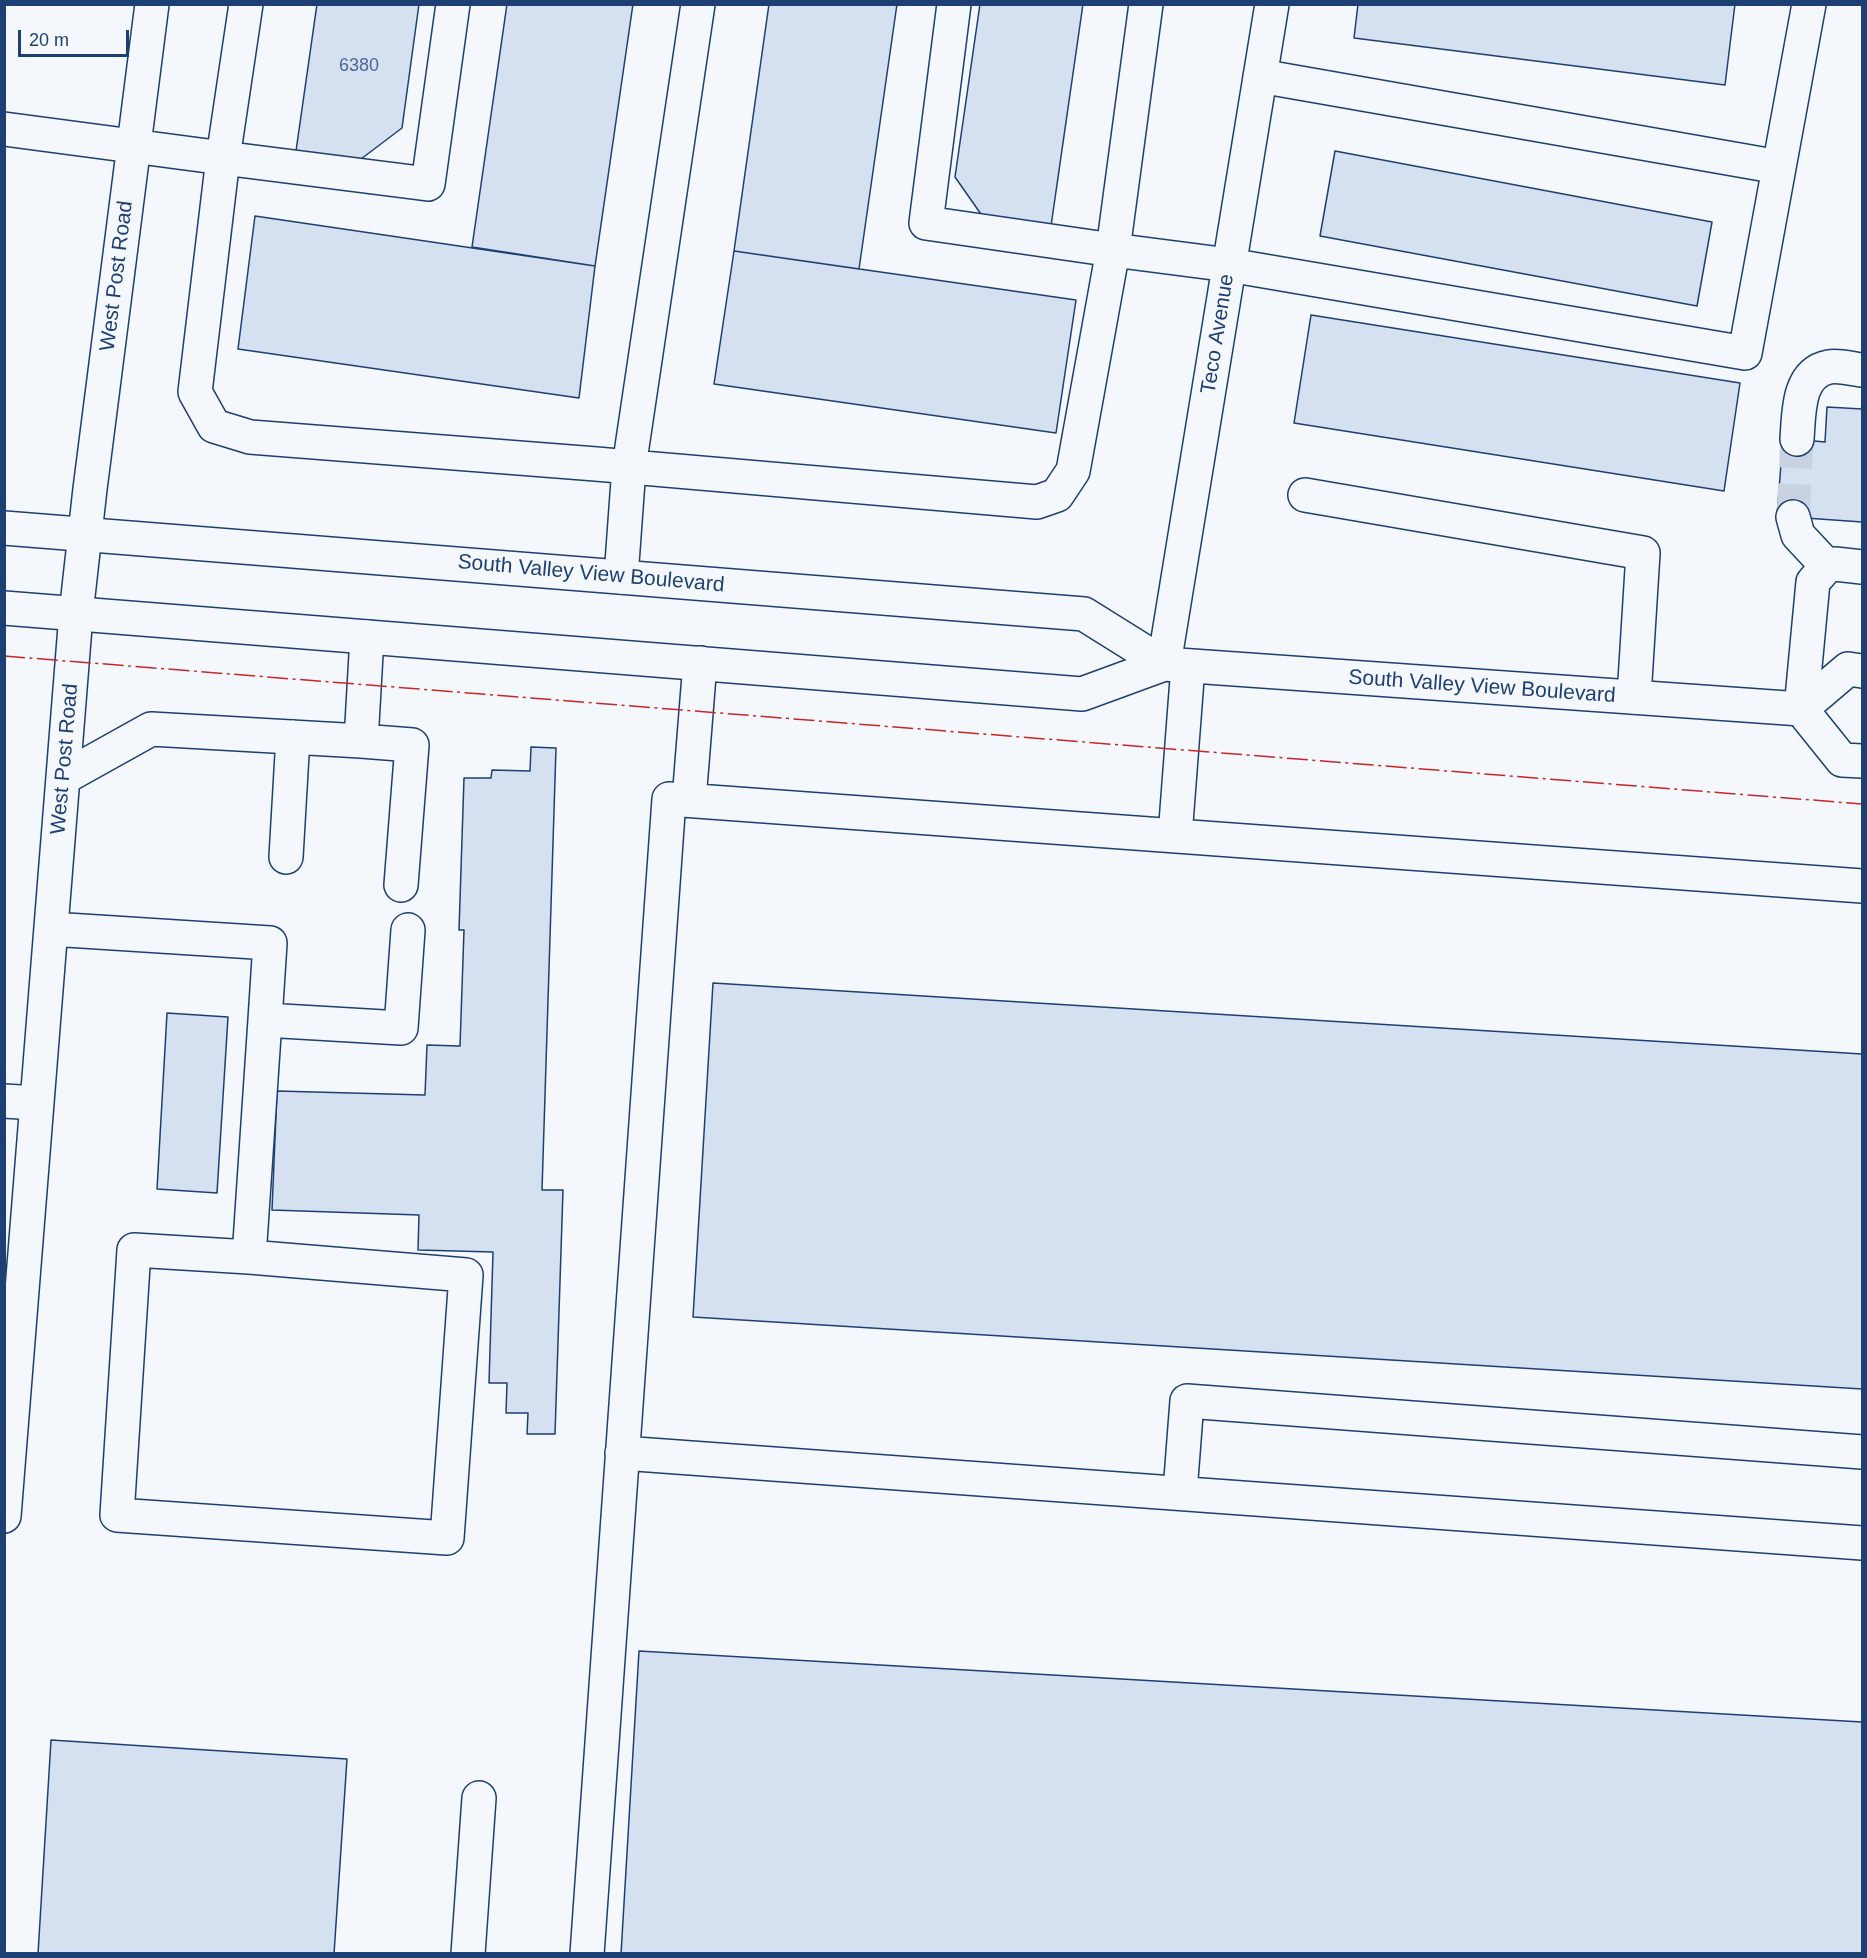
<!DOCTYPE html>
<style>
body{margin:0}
#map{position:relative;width:1867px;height:1958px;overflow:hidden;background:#f4f7fb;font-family:Helvetica,sans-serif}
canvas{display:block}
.frame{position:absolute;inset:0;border:6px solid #1d3f73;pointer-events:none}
.scale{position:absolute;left:18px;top:30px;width:111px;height:27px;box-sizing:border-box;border:3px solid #1d3f73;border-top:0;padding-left:8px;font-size:18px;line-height:21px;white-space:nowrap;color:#1d3f73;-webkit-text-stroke:4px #f4f7fb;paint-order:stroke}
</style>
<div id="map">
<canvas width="1867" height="1958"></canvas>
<div class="frame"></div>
<div class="scale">20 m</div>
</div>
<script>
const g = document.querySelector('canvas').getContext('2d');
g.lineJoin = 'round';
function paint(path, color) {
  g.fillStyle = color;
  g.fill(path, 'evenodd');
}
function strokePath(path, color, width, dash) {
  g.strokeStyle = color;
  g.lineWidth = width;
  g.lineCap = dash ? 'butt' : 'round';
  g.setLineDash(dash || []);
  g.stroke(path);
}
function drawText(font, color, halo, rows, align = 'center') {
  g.font = font + ' Helvetica,sans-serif';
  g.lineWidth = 4.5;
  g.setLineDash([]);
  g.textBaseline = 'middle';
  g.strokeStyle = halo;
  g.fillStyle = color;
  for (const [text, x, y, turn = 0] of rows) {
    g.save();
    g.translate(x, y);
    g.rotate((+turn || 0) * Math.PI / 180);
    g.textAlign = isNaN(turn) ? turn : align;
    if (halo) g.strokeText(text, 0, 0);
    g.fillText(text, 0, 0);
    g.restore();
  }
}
const building = new Path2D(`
 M317,4H419L402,128L361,159L296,151Z
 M507,4H633L595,266L472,247Z
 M769,4H897L859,269L734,251Z
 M980,4H1083L1051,226L983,217L955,177Z
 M1358,4H1735L1725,85L1354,38Z
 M1335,151L1712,222L1697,306L1320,236Z
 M255,216L595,266L579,398L238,349Z
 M734,251L1076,300L1056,433L714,384Z
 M1311,315L1740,383L1724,491L1294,423Z
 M1827,407L1862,409V522L1777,516L1783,438L1825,442Z
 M531,747L556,748L542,1190H563L555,1434H527L528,1413H506L507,1383H489L493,1252L418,1250L419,1215L272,1210L277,1091L425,1095L427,1045L460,1046L464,930H459L464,778H491L492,770L530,771Z
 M713,983L1862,1054V1389L693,1317Z
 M167,1013L228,1017L217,1193L157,1189Z
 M639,1651L1862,1722V1954H621Z
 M51,1740L347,1759L334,1954H38Z`);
paint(building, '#d5e0f0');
strokePath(building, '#1d3f73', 1.5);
strokePath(new Path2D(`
 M1793,517L1797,439`), '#c9d2e0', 33, [33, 16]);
const minor = new Path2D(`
 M246,4L223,158L428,184L453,4
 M954,4L926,223L1113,250L1146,4
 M1260,76L1779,167
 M4,129L223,158L195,392L214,426L250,437L596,464L1037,502L1057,495L1073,471L1113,250L1229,265L1745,353L1809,4
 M1797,439C1799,414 1797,373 1829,367C1839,365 1852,369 1862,370
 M1305,495L1643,553L1634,697
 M1793,517L1798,535L1827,566
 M621,577L629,467L698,4
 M1164,664L1272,4
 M1801,709L1813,582L1827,566L1835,564L1862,567
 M361,741L412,745L401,885
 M63,778L151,729L361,741L367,637
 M689,800L700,663
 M1175,836L1188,666
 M286,857L293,737
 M51,929L270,943L265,1020L401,1028L408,930
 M4,1101L37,1103
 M134,1250L249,1257L466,1275L447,1538L117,1515Z
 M249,1257L265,1020
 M622,1453L1862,1543
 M1180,1492L1187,1401L1862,1452
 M4,1516L76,614L90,489L152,4
 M468,1954L479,1798
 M587,1954L669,799L1862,886`);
const major = new Path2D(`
 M4,528L1084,614L1164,664
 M4,608L1082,694L1164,664L1801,709L1848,669L1862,671
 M1801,709L1842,760L1862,761`);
strokePath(minor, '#1d3f73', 36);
strokePath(major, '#1d3f73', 36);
strokePath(minor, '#f4f7fb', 33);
strokePath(major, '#f4f7fb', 33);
strokePath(new Path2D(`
 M4,656L1862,804`), '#c62828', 1.5, [21, 4.5, 3, 4.5]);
drawText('18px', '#4b6792', null, [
 ["6380",359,66]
]);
drawText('21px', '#1d3f73', '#f4f7fb', [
 ["West Post Road",117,276,-83],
 ["Teco Avenue",1218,334,-81],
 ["South Valley View Boulevard",591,574,5],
 ["South Valley View Boulevard",1482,687,4],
 ["West Post Road",65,759,-85]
]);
</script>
